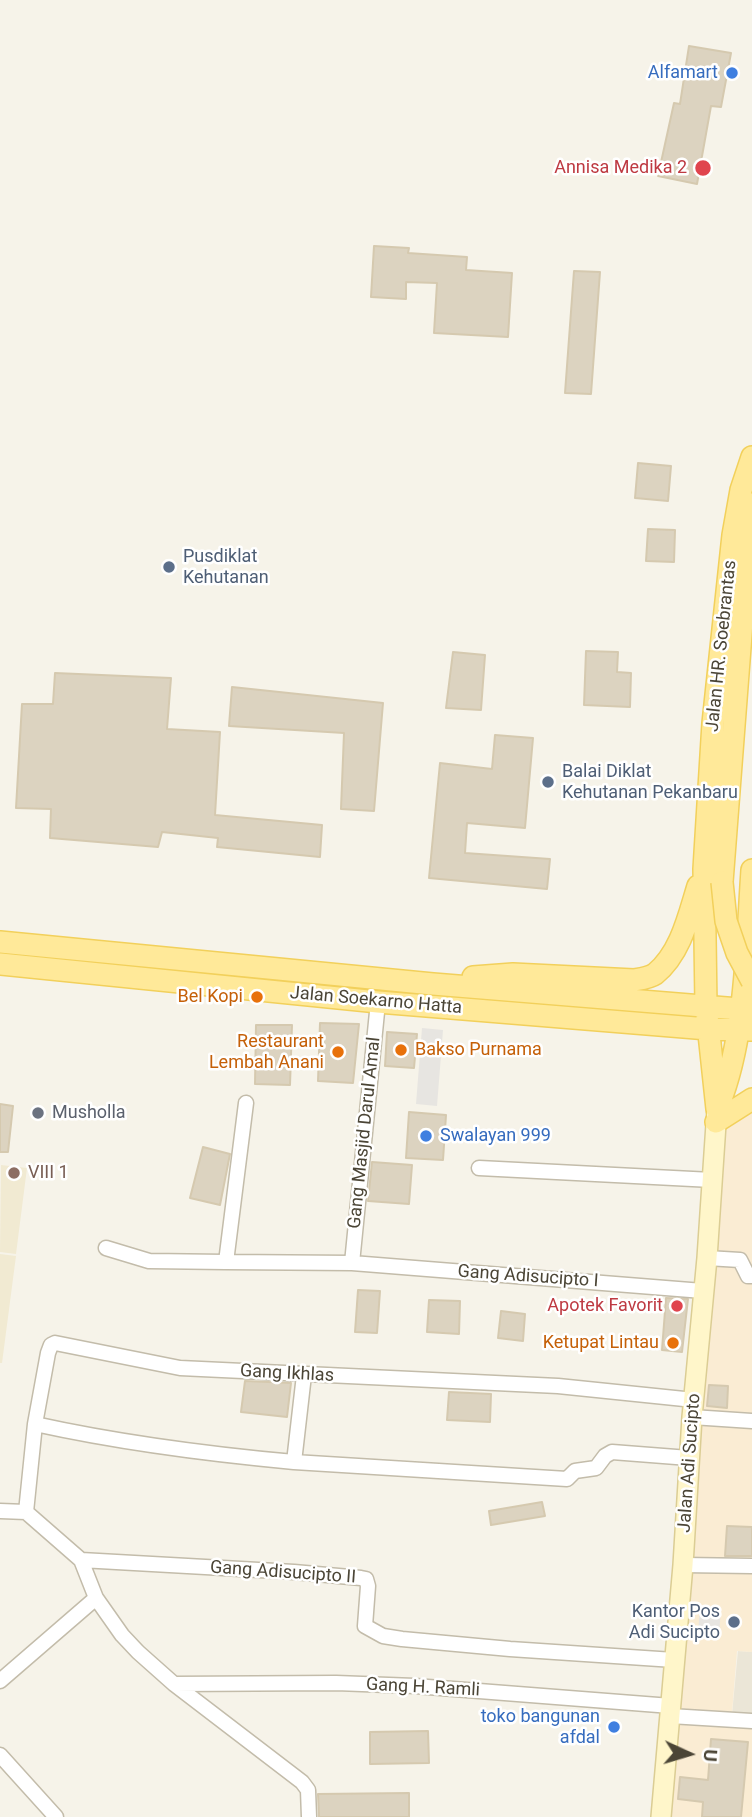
<!DOCTYPE html>
<style>
body{margin:0}
#map{position:relative;width:752px;height:1817px;overflow:hidden;background:#f6f3e9;font-family:Roboto,sans-serif}
canvas{display:block}
.north{position:absolute;left:654px;top:1719px;width:70px;height:70px;-webkit-text-stroke:5px #fff;paint-order:stroke;rotate:94deg;font-size:19px;font-weight:700;line-height:28px;text-align:center;color:#4b4536}
.north::after{content:'';display:block;margin:auto;width:24px;height:32px;background:#4b4536;clip-path:polygon(50% 0,100% 100%,50% 72%,0 100%)}
</style>
<div id="map">
<canvas width="752" height="1817"></canvas>
<div class="north">U</div>
</div>
<script>
const g = document.querySelector('canvas').getContext('2d');
g.lineJoin = 'round';
function paint(path, color) {
  g.fillStyle = color;
  g.fill(path, 'evenodd');
}
function strokePath(path, color, width, dash) {
  g.strokeStyle = color;
  g.lineWidth = width;
  g.lineCap = dash ? 'butt' : 'round';
  g.setLineDash(dash || []);
  g.stroke(path);
}
function drawText(font, color, halo, rows, align = 'center') {
  g.font = font + ' Roboto,sans-serif';
  g.lineWidth = 5;
  g.setLineDash([]);
  g.textBaseline = 'middle';
  g.strokeStyle = halo;
  g.fillStyle = color;
  for (const [text, x, y, turn = 0] of rows) {
    g.save();
    g.translate(x, y);
    g.rotate((+turn || 0) * Math.PI / 180);
    g.textAlign = isNaN(turn) ? turn : align;
    if (halo) g.strokeText(text, 0, 0);
    g.fillText(text, 0, 0);
    g.restore();
  }
}
paint(new Path2D(`
 M738,1651L752,1652V1727L731,1725Z`), '#ebe6d7');
paint(new Path2D(`
 M752,1110V1652L737,1651L731,1725L752,1727V1817H667L720,1134Z`), '#faecd3');
paint(new Path2D(`
 M1,1165L27,1168L16,1254L0,1252Z
 M0,1254L16,1256L2,1363H0Z`), '#f1ead2');
paint(new Path2D(`
 M422,1028L443,1030L437,1106L416,1104Z
 M700,1606L721,1608L719,1635L698,1634Z`), '#e7e5e1');
const building = new Path2D(`
 M689,46L731,53L721,107L711,106L697,184L658,176L674,103L680,104Z
 M374,246L409,248L408,253L467,257L466,270L512,273L508,337L434,333L437,283L406,282V299L371,297Z
 M574,271L600,272L591,394L565,393Z
 M638,463L671,466L668,501L635,498Z
 M648,529L675,530L674,562L646,561Z
 M586,651L618,652L617,672L631,673L630,707L584,705Z
 M453,652L485,655L481,710L446,708Z
 M55,673L171,678L167,729L220,732L215,815L322,825L320,857L217,847L218,838L162,832L158,847L50,838L51,809L16,808L22,704H53Z
 M232,687L383,703L374,811L341,809L344,733L229,726Z
 M495,735L533,738L525,828L467,823L465,853L550,859L547,889L429,878L440,763L492,769Z
 M320,1023L359,1024L353,1083L318,1081Z
 M256,1025H292L290,1085L255,1084Z
 M387,1032L417,1034L414,1068L385,1066Z
 M0,1104L13,1106L8,1152H0Z
 M409,1112L446,1115L443,1160L406,1158Z
 M203,1147L230,1154L220,1205L190,1198Z
 M372,1162L412,1165L409,1204L368,1201Z
 M358,1290L380,1291L377,1333L355,1332Z
 M666,1298L688,1299L682,1352L662,1350Z
 M429,1300L460,1301L459,1334L427,1332Z
 M501,1311L525,1314L523,1341L498,1338Z
 M245,1381L291,1383L287,1417L241,1412Z
 M709,1385L728,1386L727,1408L707,1406Z
 M449,1392L491,1394L490,1422L447,1420Z
 M542,1502L545,1516L491,1525L489,1511Z
 M727,1526L752,1527V1556H725Z
 M428,1731L429,1763L370,1764V1732Z
 M711,1739L748,1742L741,1817H702L703,1802L678,1799L680,1777L708,1780Z
 M409,1793V1817H319L318,1794Z`);
paint(building, '#dcd3c0');
strokePath(building, '#d5c9af', 2);
const street = new Path2D(`
 M246,1103L226,1262L352,1263L703,1291
 M479,1168L712,1180
 M106,1248L149,1261L226,1262
 M707,1258L740,1260L748,1276H752
 M352,1263L378,1002
 M304,1375L294,1462L567,1479L575,1471L596,1468L605,1456L612,1452L689,1458
 M692,1417L752,1421
 M35,1424C121,1443 207,1454 294,1462
 M0,1511L26,1512
 M26,1512L35,1424L48,1353L51,1345L55,1343L180,1368L558,1386L694,1400
 M26,1512L81,1560L294,1572L361,1578L366,1579L368,1586L365,1626L383,1636L402,1639L510,1649L674,1660
 M81,1560L96,1598L122,1635L138,1652L174,1684L302,1782L308,1790L309,1817
 M683,1565L752,1566
 M0,1681L96,1598
 M174,1684L336,1683L415,1686L671,1706
 M670,1716L752,1721
 M0,1755L56,1817`);
const secondary = new Path2D(`
 M661,1817L683,1565L692,1417L707,1258L717,1109`);
const primary = new Path2D(`
 M722,882L751,504
 M0,942L433,984L752,1010
 M0,964L378,1002L708,1029L752,1030
 M473,977L513,974L634,980C640,979 649,978 655,974C681,953 689,915 698,886
 M719,1104C746,1037 747,942 752,870
 M717,1109L706,1006L704,869L713,723L733,535L741,490L752,457
 M716,1122L752,1099`);
strokePath(street, '#c3bcaa', 17);
strokePath(secondary, '#dbcd94', 22);
strokePath(primary, '#f2d05b', 24);
strokePath(street, '#fff', 14);
strokePath(secondary, '#fff6ca', 19);
strokePath(primary, '#ffe999', 21);
const primaryBridge = new Path2D(`
 M722,882L726,921L737,953L752,981`);
strokePath(primaryBridge, '#f2d05b', 24, []);
strokePath(primaryBridge, '#ffe999', 21);
for (const [x, y, r, color] of [
 [732,73,7,"#3f7fe0"],
 [703,168,9,"#e0444e"],
 [169,567,7,"#5c6f8a"],
 [548,782,7,"#5c6f8a"],
 [257,997,7,"#e8710a"],
 [401,1050,7,"#e8710a"],
 [338,1052,7,"#e8710a"],
 [38,1113,7,"#6b7280"],
 [426,1136,7,"#3f7fe0"],
 [14,1173,7,"#8d6e63"],
 [677,1306,7,"#e0444e"],
 [673,1343,7,"#e8710a"],
 [734,1622,7,"#5c6f8a"],
 [614,1727,7,"#3f7fe0"]
]) {
  const dot = new Path2D();
  dot.arc(x, y, r, 0, 2 * Math.PI);
  g.fillStyle = color;
  g.fill(dot);
  strokePath(dot, '#fff', 2.5);
}
drawText('18px', '#366cbe', '#fff', [
 ["Alfamart",718,73],
 ["Swalayan 999",440,1136,"left"],
 ["toko bangunan",600,1717],
 ["afdal",600,1738]
], 'right');
drawText('18px', '#be3a42', '#fff', [
 ["Annisa Medika 2",687,168],
 ["Apotek Favorit",663,1306]
], 'right');
drawText('18px', '#4e5e75', '#fff', [
 ["Pusdiklat",183,557],
 ["Kehutanan",183,578],
 ["Balai Diklat",562,772],
 ["Kehutanan Pekanbaru",562,793],
 ["Kantor Pos",720,1612,"right"],
 ["Adi Sucipto",720,1633,"right"]
], 'left');
drawText('18px', '#4b4536', '#fff', [
 ["Jalan HR. Soebrantas",722,646,-84],
 ["Jalan Soekarno Hatta",376,1001,5],
 ["Gang Masjid Darul Amal",365,1133,-84],
 ["Gang Adisucipto I",528,1277,4],
 ["Gang Ikhlas",287,1374,3],
 ["Jalan Adi Sucipto",690,1463,-86],
 ["Gang Adisucipto II",283,1573,4],
 ["Gang H. Ramli",423,1688,3]
]);
drawText('18px', '#c56008', '#fff', [
 ["Bel Kopi",243,997],
 ["Restaurant",324,1042],
 ["Lembah Anani",324,1063],
 ["Bakso Purnama",415,1050,"left"],
 ["Ketupat Lintau",659,1343]
], 'right');
drawText('18px', '#5b616d', '#fff', [
 ["Musholla",52,1113]
], 'left');
drawText('18px', '#785e54', '#fff', [
 ["VIII 1",28,1173]
], 'left');
</script>
